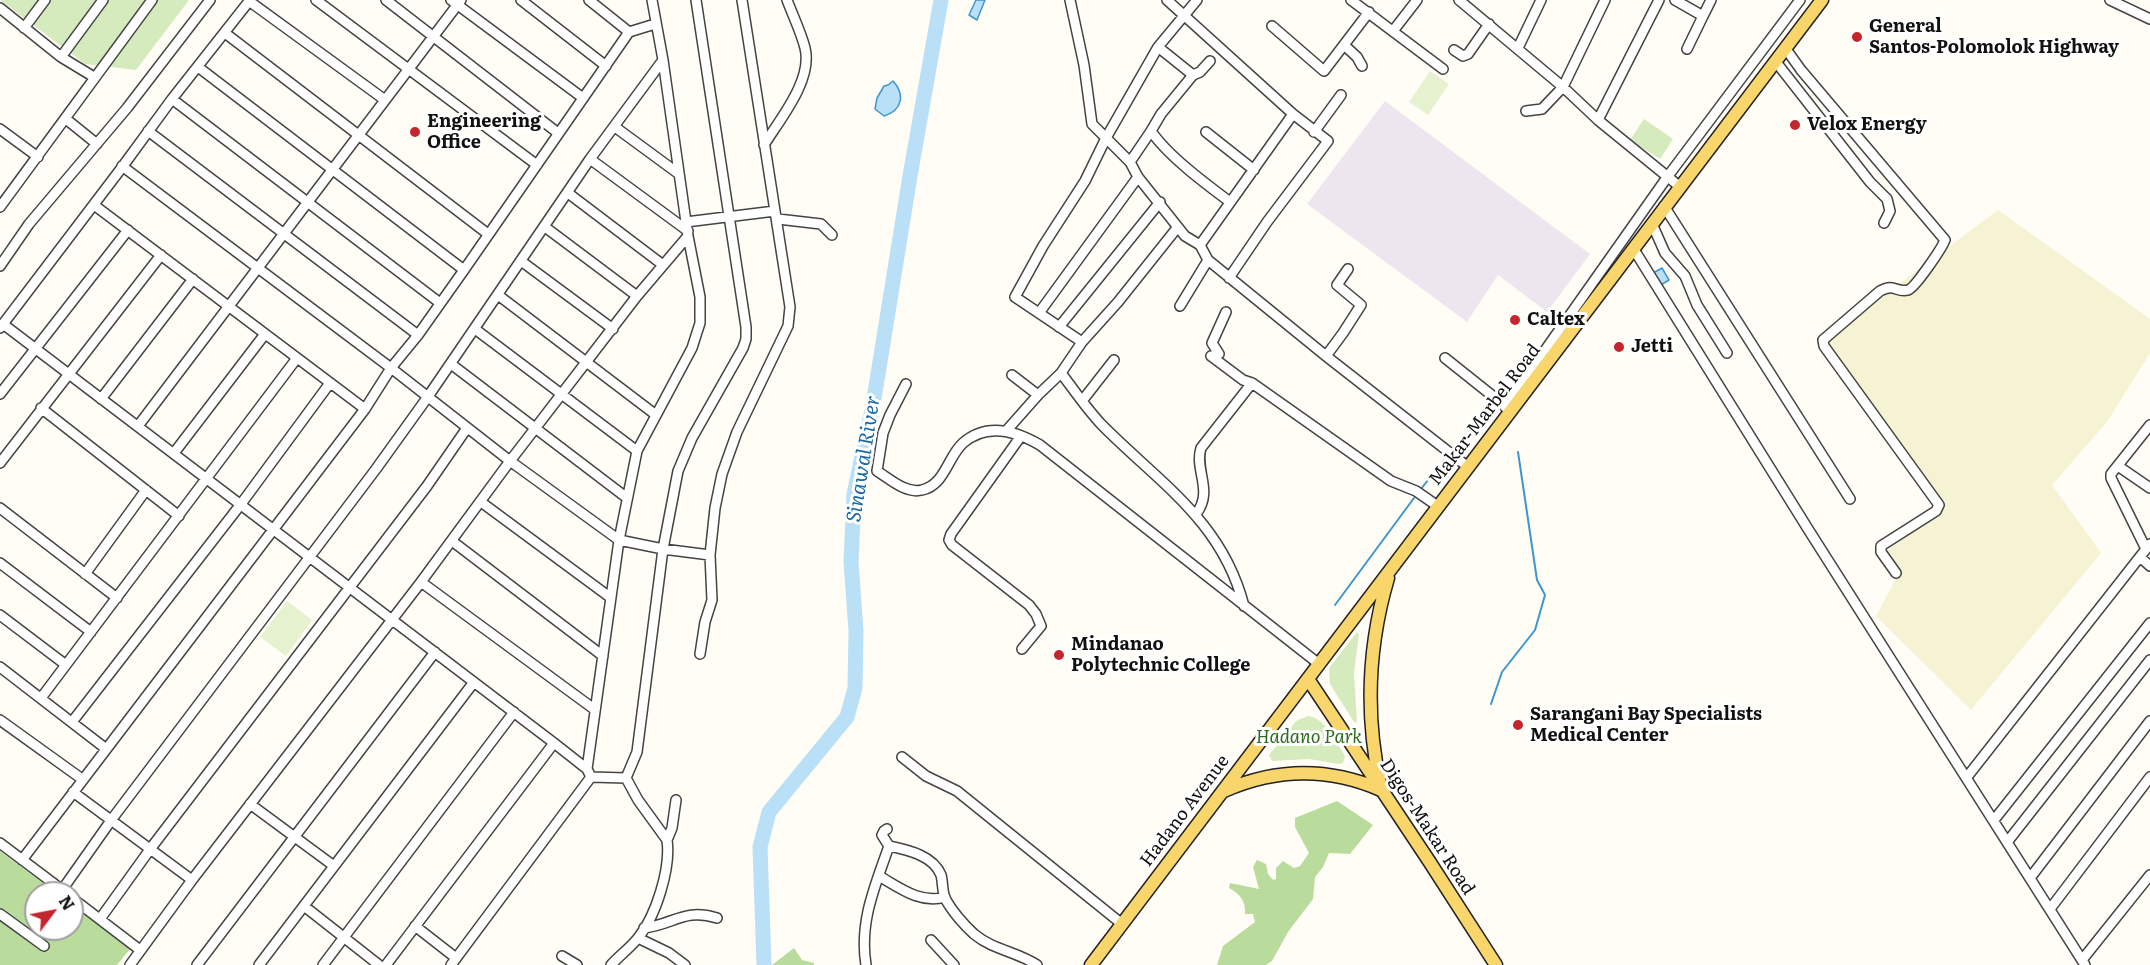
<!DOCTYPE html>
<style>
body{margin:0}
#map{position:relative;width:2150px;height:965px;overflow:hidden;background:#fffdf5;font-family:Literata,serif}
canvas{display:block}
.north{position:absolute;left:24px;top:881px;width:60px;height:60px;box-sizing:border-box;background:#fff;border:2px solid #a0a0a0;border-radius:50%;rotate:58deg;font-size:16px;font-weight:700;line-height:24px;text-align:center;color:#111}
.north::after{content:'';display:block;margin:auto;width:21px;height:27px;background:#c4262e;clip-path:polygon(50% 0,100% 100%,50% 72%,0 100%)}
</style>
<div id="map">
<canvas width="2150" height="965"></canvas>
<div class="north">N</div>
</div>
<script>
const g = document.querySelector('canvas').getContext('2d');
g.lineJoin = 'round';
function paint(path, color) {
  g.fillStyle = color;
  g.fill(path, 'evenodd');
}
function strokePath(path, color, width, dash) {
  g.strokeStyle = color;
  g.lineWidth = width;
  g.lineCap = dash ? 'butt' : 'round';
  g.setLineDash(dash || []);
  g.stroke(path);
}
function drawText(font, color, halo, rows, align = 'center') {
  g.font = font + ' Literata,serif';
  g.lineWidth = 6;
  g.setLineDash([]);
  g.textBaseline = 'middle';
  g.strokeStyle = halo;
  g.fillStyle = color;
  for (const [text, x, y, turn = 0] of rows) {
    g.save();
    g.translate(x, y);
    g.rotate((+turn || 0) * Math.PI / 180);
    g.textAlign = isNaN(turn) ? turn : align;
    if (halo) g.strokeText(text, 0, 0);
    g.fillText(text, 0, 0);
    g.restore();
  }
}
paint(new Path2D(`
 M1385,101L1590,254L1547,312L1498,275L1467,322L1307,204Z`), '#eee6ef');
paint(new Path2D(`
 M1998,210L2150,319V353L2107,422L2052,485L2101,553L1971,710L1876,616L1897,577L1886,552L1941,510L1821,342Z`), '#f6f3d4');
paint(new Path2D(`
 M0,0H189L136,70L85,64Z
 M1644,119L1673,139L1660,159L1630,140Z
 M1357,632L1359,634L1354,673L1357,722H1354L1330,684L1329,668Z
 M1308,716C1327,719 1335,741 1345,756L1343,763L1339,764L1309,759L1272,761L1269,755L1296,721Z`), '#d5ebbd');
paint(new Path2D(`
 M1337,801L1373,825L1350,854L1329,853L1323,867L1315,877L1313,899L1288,932L1272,961L1266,965H1217L1223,946L1255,922L1253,914H1245C1246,901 1240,894 1229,888L1230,883L1259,889L1253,867L1257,860L1266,864L1268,874L1273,880L1276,879V868L1283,861L1294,868L1300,866L1309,853L1295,827V818Z
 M0,851L56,893H36V929H72V905L130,949L117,965H0Z
 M794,948L802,960L814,963V965H772Z`), '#b9dc9c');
paint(new Path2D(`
 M1430,71L1449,84L1428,115L1409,102Z
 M287,601L312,620L286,656L260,637Z`), '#e6f2cf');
const water = new Path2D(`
 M976,0H985L977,20L969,15Z
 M893,81C905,94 903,110 884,116L875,109L877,98L884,86L888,85Z
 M1662,268L1669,280L1661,285L1653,273Z`);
paint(water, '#b9e0f7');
strokePath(water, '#3f96cf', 1.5);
strokePath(new Path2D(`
 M1421,489L1447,456
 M1335,605L1414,498
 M1491,704L1502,672L1535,630L1545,595L1537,580L1518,452`), '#3f96cf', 2);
strokePath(new Path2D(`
 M764,965L760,847L769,812L847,717L855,688L856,631L851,562L854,494L873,405L910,176L941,0`), '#b9e0f7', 15);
const minor = new Path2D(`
 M316,0L537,165
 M386,0L558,133
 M451,0L583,98
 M521,0L606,66
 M589,0L629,32L655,24
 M1070,0L1084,65L1092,124L1106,138L1085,181L1043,246L1015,297L1082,342
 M1167,0L1293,114L1328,141L1267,222L1229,278
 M1197,0L1158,47L1106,138L1130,162L1138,177L1185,236L1200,245L1208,260L1326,356L1468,467
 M1351,0L1443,69
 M1459,0L1563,87L1598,120L1679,186
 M1675,0L1703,16L1711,0
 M2110,0L2150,19
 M249,1L385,100
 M0,8L61,57L94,77
 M1272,26L1324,71L1369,12
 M24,28L45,0
 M1393,31L1417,0
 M225,33L488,234
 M1344,45L1357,57L1362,66
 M1158,47L1193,75L1161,114L1151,131C1168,156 1206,184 1230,202
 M1518,48L1541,0
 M1687,49L1703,16
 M1786,49L1801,70L1945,240C1942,248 1915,288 1908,290C1896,293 1895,283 1880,291L1823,340L1824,346L1939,505L1936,511L1881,546V552L1896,573
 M1454,50L1463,56L1468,54L1489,24
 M61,57L103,0
 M1776,62L1870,182L1887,199L1890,211L1884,223
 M198,67L464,270
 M1193,75L1200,72L1210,61
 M172,99L440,303
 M1526,111L1542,109L1563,87L1605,0
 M66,119L97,144
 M1598,120L1659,0
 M615,127L679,174
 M0,129L38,157
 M148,131L418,335
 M1206,132L1254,170
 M1314,132L1341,95
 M764,145C780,119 813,80 805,48C801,32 793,16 787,0
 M590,159L688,231
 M1130,162L1151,131
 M122,166L391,368L510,461L619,540L663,549L710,555
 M568,193L663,265
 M94,205L365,409
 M1664,206L1850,499
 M0,207L152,0
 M778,219L821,224L832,235
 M1654,220L1653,226L1665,253L1685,276L1697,305L1727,353
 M686,222L775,211
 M545,227L637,296
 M1200,245L1293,114
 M1633,248L1808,529L2085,965
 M521,261L613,329
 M0,266L29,224L127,108L210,0
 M498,295L656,415
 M1180,306L1208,260
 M1039,313L1138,177
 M3,324L554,743L587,769L591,777
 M1059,327L1160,202
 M0,328L120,170L172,99L250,0
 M475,329L637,451
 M1211,356L1219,354L1212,343L1226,312
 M1211,356L1243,380L1252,383
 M1326,356L1343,333L1361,305L1337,285L1348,269
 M1445,358L1509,409
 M451,364L627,498
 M1061,373C1074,390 1086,408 1101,424C1158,482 1222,520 1244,606
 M1012,375L1038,395
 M906,384L890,415L883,433L877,471C890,479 906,494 922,490C945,485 948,456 963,443C987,422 1016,431 1040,445L1319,664
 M0,394L128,230
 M101,399L193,279
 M1082,401L1114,360
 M1505,407L1668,176L1800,0
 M41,408L179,516
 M138,426L461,0
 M1007,430L1038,395L1061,373L1082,342L1118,302L1177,228
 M1021,436L951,534L949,540L952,545L1029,605L1036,614L1041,626L1022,649
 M174,453L265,334
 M0,463L161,255
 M2118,466L2150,488
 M481,502L611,598
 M0,508L117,598
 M1196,514C1214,491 1194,470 1201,448L1252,383L1391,481L1416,491L1439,507
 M452,541L603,656
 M2146,549L2111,478V474L2150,425
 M2140,557L2150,566
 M0,563L91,632
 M85,574L146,490
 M421,582L594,709
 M0,615L66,665
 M700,654L705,622L712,600L710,555L715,508L722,474L737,432L788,326L790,307L742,0
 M0,667L105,748
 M41,698L297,358
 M0,720L82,779
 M72,722L241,504L330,383
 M902,757L926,776L957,791L1122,924
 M587,769L619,540L637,451L692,348L700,323V297L688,236L663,60L652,0
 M591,777L626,778L638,800L667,840C671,868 656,916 638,938C630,948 619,956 611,965
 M1967,777L2150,544
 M626,778L637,752L663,549L678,471L692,438L743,348L746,339V327L696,0
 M73,792L192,880
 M250,804L334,866
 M1994,820L2150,623
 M667,840L672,828L676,800
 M2008,841L2150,660
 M0,843L65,892
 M889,846C907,850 933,855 941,875C943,882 942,891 945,898C951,910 964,925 974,934C993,950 1018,952 1037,965
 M22,860L365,409L391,368L418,335L464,270L629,32
 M879,876C900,888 920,904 945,897
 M2030,878L2150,721
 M62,890L112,819L376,469L427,398L590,159L663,60
 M72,898L140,950
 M304,906L379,965
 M2050,909L2150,777
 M0,914L44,946
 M100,919L151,848L427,486L467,428
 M415,926L456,958
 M644,928C675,924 684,908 717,918
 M638,938L669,953L685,965
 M931,940L954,965
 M562,956L577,965
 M2082,960L2150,875
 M130,965L192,880L421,582L510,461L637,296L688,236
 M197,965L435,652
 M259,965L474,682
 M323,965L514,712
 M386,965L554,743
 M451,965L591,777
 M866,965C859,922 875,886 889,846L882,835L884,831L887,829`);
const major = new Path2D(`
 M1308,679L1429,861L1496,965
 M1380,783C1365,714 1368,646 1388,578
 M1224,791C1276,768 1328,767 1381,790
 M1091,965L1822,0`);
strokePath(minor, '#444', 12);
strokePath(major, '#222', 15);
strokePath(minor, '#fff', 9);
strokePath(major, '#f9d66b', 12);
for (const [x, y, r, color] of [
 [1857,37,6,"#c4262e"],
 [1795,125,6,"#c4262e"],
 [415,132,6,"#c4262e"],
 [1515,320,6,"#c4262e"],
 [1619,347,6,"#c4262e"],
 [1059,655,6,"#c4262e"],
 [1518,725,6,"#c4262e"]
]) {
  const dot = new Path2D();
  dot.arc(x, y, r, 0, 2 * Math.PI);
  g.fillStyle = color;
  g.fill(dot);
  strokePath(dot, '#fff', 2);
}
drawText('bold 18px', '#111', '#fff', [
 ["General",1869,27],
 ["Santos-Polomolok Highway",1869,48],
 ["Engineering",427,122],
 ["Office",427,143],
 ["Velox Energy",1807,125],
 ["Caltex",1527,320],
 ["Jetti",1631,347],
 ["Mindanao",1071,645],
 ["Polytechnic College",1071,666],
 ["Sarangani Bay Specialists",1530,715],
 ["Medical Center",1530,736]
], 'left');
drawText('18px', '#111', '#fff', [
 ["Makar-Marbel Road",1485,415,-53],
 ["Hadano Avenue",1185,811,-53],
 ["Digos-Makar Road",1427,827,57]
]);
drawText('italic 18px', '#2f6b1f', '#fff', [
 ["Hadano Park",1309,738]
]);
drawText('italic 20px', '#1768a6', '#fff', [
 ["Sinawal River",864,459,-81]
]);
</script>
